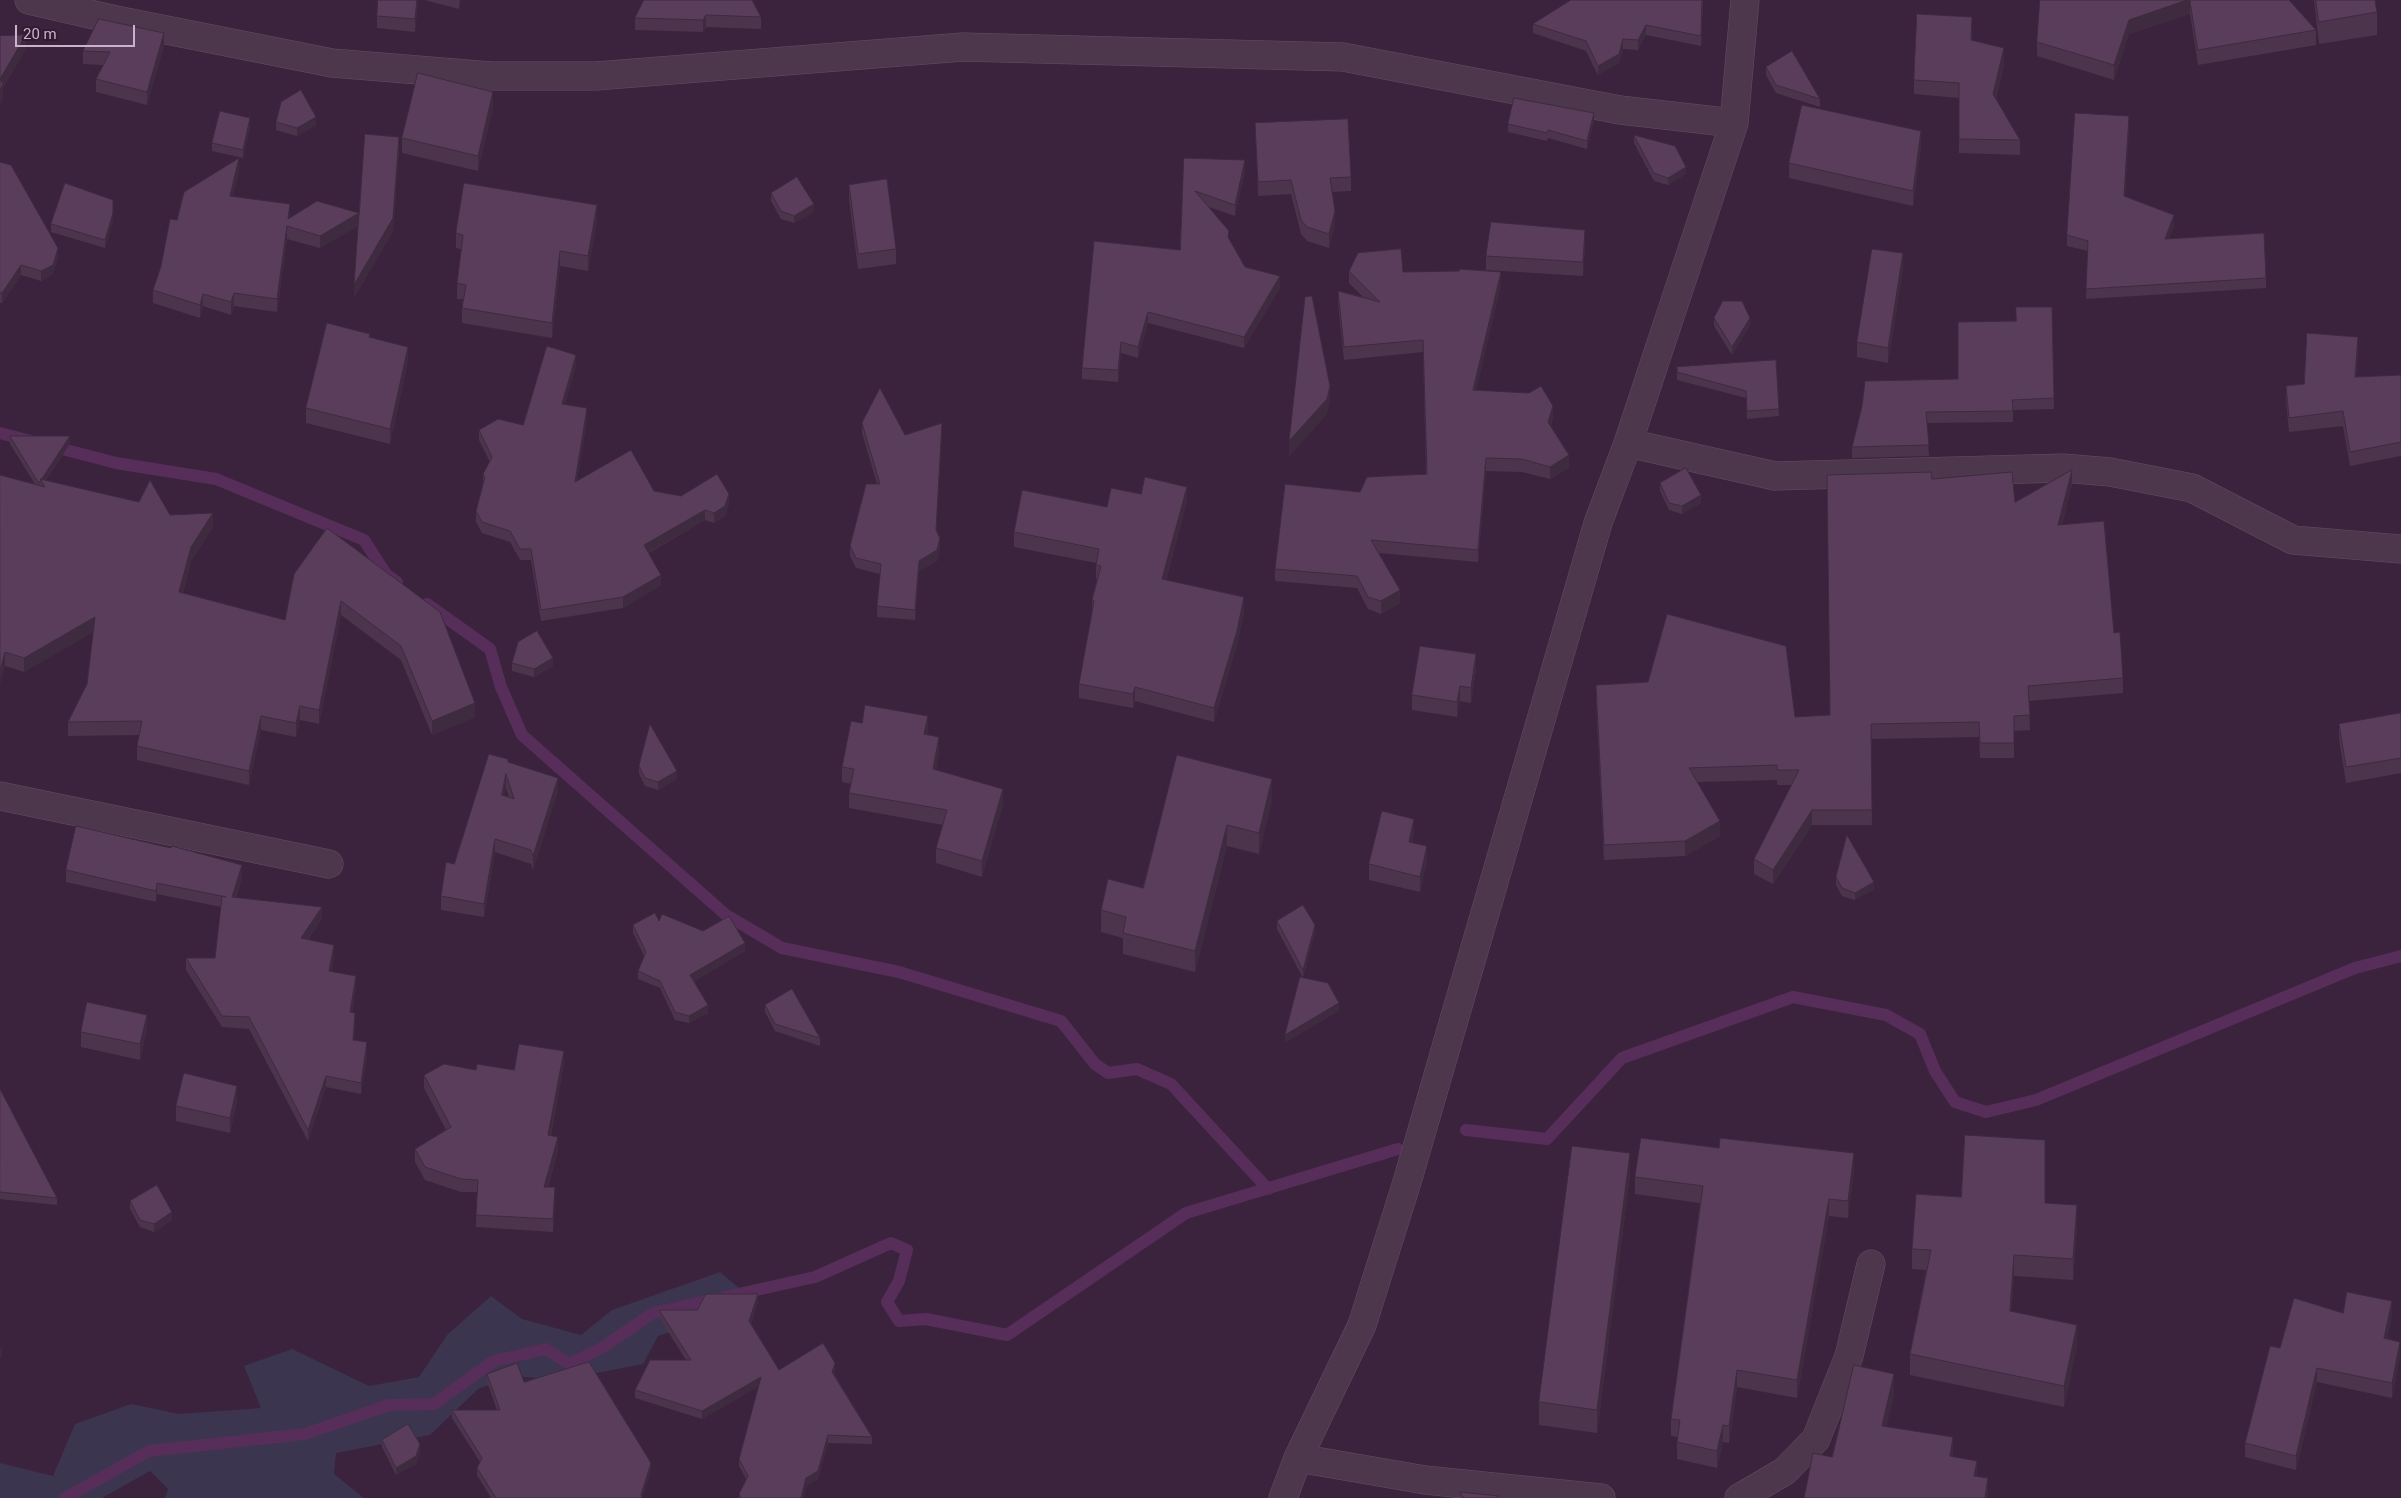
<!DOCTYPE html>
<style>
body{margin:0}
#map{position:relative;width:2401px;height:1498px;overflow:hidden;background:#3b233d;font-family:Roboto,sans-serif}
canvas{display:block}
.scale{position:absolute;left:15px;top:25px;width:120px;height:22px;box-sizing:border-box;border:2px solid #c8b3c8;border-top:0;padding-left:6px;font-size:15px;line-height:18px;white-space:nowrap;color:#c8b3c8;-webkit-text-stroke:4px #311c32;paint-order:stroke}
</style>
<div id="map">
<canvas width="2401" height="1498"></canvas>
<div class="scale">20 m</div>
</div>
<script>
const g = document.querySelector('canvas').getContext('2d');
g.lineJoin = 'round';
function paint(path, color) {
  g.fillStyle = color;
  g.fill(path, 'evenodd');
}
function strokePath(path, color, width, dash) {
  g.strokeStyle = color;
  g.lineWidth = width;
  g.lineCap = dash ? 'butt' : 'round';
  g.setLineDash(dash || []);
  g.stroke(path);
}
paint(new Path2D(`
 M720,1272L758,1304L658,1336L643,1364L561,1380L514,1376L478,1389L430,1435L336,1453L334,1474L364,1498H165L168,1489L150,1471L102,1498H0V1463L53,1476L75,1424L131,1404L179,1414L261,1408L244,1366L292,1349L369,1386L419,1377L447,1335L491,1296L522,1319L581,1335L612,1310Z`), '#3b354f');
strokePath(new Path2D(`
 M0,433L31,441
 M51,446L116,463L216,479L364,540L386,574L397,582
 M427,604L490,649L501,687L522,735L726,915L782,948L899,972L1061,1021L1095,1064L1108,1073L1137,1069L1171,1084L1268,1189
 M1466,1130L1547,1139L1622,1058L1793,997L1886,1015L1920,1034L1935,1071L1955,1102L1986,1112L2036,1100L2355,968L2401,956
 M65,1498L149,1451L305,1434L389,1405L434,1404L494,1361L546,1349L569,1364L603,1347L653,1313L815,1277L891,1243L907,1250L899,1281L887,1302L899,1321L926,1319L1007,1335L1186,1213L1398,1149`), '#572e5a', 12);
const street = new Path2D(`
 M29,0L116,20L332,63L491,76H596L963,47L1343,57L1620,110L1734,123
 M1628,443L1775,476L2063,468L2110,472L2192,488L2293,540L2401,549
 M0,796L329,864
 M1298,1458L1425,1480L1601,1498
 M1283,1498L1298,1458L1362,1325L1407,1182L1598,523L1628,443L1734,123L1745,0
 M1739,1498L1785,1471L1816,1439L1849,1356L1871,1264`);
strokePath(street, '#644f65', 29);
strokePath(street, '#4c374d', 28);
paint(new Path2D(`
 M418,0L415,32L377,28V16Z
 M424,0H461L459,9Z
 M754,0L752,1L761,17V29L706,27L703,32L635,30V18Z
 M1703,0L1701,46L1646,35L1638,50L1623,49L1619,63L1598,75L1586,51L1533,33V24Z
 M2040,0H2289L2316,30V45L2198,65L2190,14L2129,34L2114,80L2037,56V42Z
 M2314,0H2375L2377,12V35L2319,44Z
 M1972,32V40L2004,63L1996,99L2020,140V155L1959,153V98L1914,94V80Z
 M164,46L147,105L96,92V79L103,65L83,64V51Z
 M1766,67L1820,99V107L1776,93L1766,75Z
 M493,107L478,171L402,153V138Z
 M1594,121L1587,149L1548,138L1547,141L1508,132V124Z
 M276,122L316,125L297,136L276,130Z
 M1255,123L1351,177V191L1332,192L1335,225L1329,248L1307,241L1301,234L1291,194L1258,196Z
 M250,126L243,158L212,151V143Z
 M2129,126L2125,196L2174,225L2169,239L2266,278V288L2086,299L2088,251L2067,246V235Z
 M1634,135L1686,174L1668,185L1654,181L1634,143Z
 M1921,146L1913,206L1789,178V163Z
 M399,149L393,231L354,298L358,226L320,248L287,239L277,312L234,306L231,315L203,306L200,318L153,303V290L177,220L239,171L233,196L289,218L359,213Z
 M1184,158L1245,171L1235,216L1209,207L1229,239L1245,267L1280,288L1244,348L1148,323L1138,358L1121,353L1118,382L1082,379V368L1180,250Z
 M0,162L58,257L53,274L41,281L21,275L2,303H0Z
 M849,185L896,249V264L858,269L849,200Z
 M771,193L814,212L794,223L781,219L771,201Z
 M113,220L105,248L51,232V224Z
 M597,220L588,271L560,266L552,338L462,323V308L463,299H457V283L461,249L456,248V233Z
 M1585,244L1583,276L1486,270V256Z
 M1903,269L1888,363L1857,357V342Z
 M1349,271L1403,272L1501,285L1476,390L1553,418L1551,426L1569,468L1550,479L1522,472L1486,471L1478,562L1379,553L1400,603L1381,614L1368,609L1357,588L1275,581V569L1360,492L1426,474L1423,352L1344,360L1338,303V291L1363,297L1349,283Z
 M2052,307L2054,409L2013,410V422L1927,423L1929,456L1852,458V447L1958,379L2016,321Z
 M1714,318L1750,325L1732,355L1714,326Z
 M370,337L408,361L390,444L306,423V408Z
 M2358,352L2356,377L2401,375V456L2350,466L2343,426L2289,432L2286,400V386L2304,384Z
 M1776,360L1779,416L1747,419L1746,398L1677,380V372Z
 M576,365L565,404L587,419L577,481L654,491L681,496L729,504L725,516L714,523L705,520L649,553L661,585L623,608L541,621L531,560H520L510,542L482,533L476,522V511L483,482V474L490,462L479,440V430L523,425Z
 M862,423L905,435L942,434L936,531L940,548L937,561L919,571L915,620L877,617V606L880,574L856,568L850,556V546L877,484L862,433Z
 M10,436L70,444L46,480L213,527L191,561L183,593L285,620L327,528L475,717L432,735L401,660L341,615L319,724L300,720L296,737L261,730L249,785L137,760V746L139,735L68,736V722L87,684L93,632L24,672L5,666L0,475L35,484L10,444Z
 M1932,479L2015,502L2072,484L2062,525L2114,633L2123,678V693L2029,701L2030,730L2014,731V758H1980L1979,737L1871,739L1872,825H1812L1773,884L1754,874V859L1792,785H1777V780L1698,782L1720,836L1685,856L1604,860L1596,700V685L1795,717L1830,715Z
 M1660,483L1701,503L1682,514L1669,510L1660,491Z
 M1141,494L1187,501L1166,580L1244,612L1237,645L1214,722L1135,701L1133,708L1079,698V684L1092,615V600L1097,579H1096V563L1014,547V532L1107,507Z
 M512,663L553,666L534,677L512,671Z
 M1476,669L1471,703L1460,701L1457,717L1412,710V695Z
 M2401,713V773L2346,783L2339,739V724Z
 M862,723L928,731L927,735L939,752L936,770L1003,804L982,877L936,863V848L943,825L849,808V793L851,784L842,782V767Z
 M1177,755L1272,800L1259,854L1227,846L1195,972L1123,954V938L1101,932V910L1143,888Z
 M508,762L558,791L533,870L531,864L495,852L484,917L441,910V896L454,864ZM506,788L509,797L504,796Z
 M639,766L677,779L658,790L645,786L639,774Z
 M1414,834L1412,843L1427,861L1420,892L1369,880V864Z
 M66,870L242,877L236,898L322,918L308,940L334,957L331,972L356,987L352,1013L355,1024L354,1041L367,1054L361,1094L326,1087L308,1141L249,1029L222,1027L186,970V958H215L221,907L157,894L156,902L66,882Z
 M1836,877L1874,889L1855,900L1842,896L1836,885Z
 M659,921L745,951L694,981L708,1013L689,1023L675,1020L660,988L638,979V971L644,956L633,933V925Z
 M1277,921L1315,932L1303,978L1277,929Z
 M765,1005L820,1038V1046L775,1031L765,1012Z
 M147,1030L140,1060L81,1047V1032Z
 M564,1064L551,1135L558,1150L548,1187L555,1200L553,1232L476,1227L477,1192H461L425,1180L415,1162V1149L446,1130L424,1088V1075L476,1070H514Z
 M0,1089L57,1198V1205L0,1199Z
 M237,1102L230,1133L176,1121V1106Z
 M1854,1170L1848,1218L1829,1216L1797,1398L1737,1387L1729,1443L1723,1442L1717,1468L1677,1459V1442L1678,1437L1671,1436V1419L1700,1203L1635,1194V1177Z
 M1630,1175L1597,1433L1539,1425V1402Z
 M130,1201L172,1220L154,1232L140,1227L130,1209Z
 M2045,1203L2077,1226L2073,1280L2014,1276L2011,1312L2077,1346L2064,1407L1910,1375V1354L1926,1270L1912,1269V1249Z
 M758,1301L751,1324L779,1370L835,1371L834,1374L872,1437V1444L828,1443L818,1479L806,1486L803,1498H739V1494L746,1479L739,1466V1459L759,1386L702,1419L635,1398V1390L686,1360L659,1317V1310H697Z
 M2343,1313L2392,1315L2387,1339L2400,1356L2392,1398L2317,1382L2296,1470L2245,1457V1443L2280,1348Z
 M487,1374L524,1382L651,1471L642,1498H491L477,1475V1468L480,1462L452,1418V1410H497L487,1382Z
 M382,1440L420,1452L416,1464L396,1475L382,1447Z`), '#4d344d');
paint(new Path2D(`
 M417,0H418L415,32V19Z
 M459,0H461L459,9Z
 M2187,0H2190V14L2129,34L2114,80V65L2129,20Z
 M706,15V27L703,32V20Z
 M1646,25V35L1638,50V40Z
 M164,33V46L147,105V92Z
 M26,35V49L3,89V99L0,104V79Z
 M1623,39V49L1619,63L1598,75V66Z
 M2004,48V63L1993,109V94Z
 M493,92V107L478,171V156Z
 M1594,113V121L1587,149V141Z
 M2129,116V126L2124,207V196Z
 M316,117V125L297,136V128Z
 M250,118V126L243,158V150Z
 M1921,131V146L1913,206V191Z
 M399,137V149L393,231L354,298V285Z
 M239,158V171L230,208V196Z
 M1245,160V171L1235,216V205Z
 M1686,167V174L1668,185V178Z
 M290,204V216L288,227V219Z
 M814,204V212L794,223V216Z
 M597,205V220L588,271V256Z
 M1335,211V225L1329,248V234Z
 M113,213V220L105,248V240Z
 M359,213V226L320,248V236Z
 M2174,215V225L2165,250V239Z
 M287,226V239L277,312V299Z
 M1585,230V244L1583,276V262Z
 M58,248V257L53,274L41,281V271Z
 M560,251V266L552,338V323Z
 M1903,253V269L1888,363V348Z
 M21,265V275L2,303V293Z
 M1501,272V285L1473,403V390Z
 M1280,276V288L1244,348V337Z
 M234,293V306L231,315V302Z
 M203,294V306L200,318V305Z
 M1148,312V323L1138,358V347Z
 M1750,318V325L1732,355V347Z
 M2358,337V352L2355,391V377Z
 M1121,342V353L1118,382V370Z
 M408,347V361L390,444V429Z
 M576,355V365L562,414V404Z
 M1330,386V401L1327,414L1289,457V441Z
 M1553,406V418L1548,434V422Z
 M587,408V419L575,493V482Z
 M942,423V434L936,540V530Z
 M70,436V444L43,484L41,480Z
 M1569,455V468L1550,479V467Z
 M1486,458V471L1478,562V550Z
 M2072,470V484L2058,540V525Z
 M1187,487V501L1162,593V579Z
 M729,494V504L725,516L714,523V513Z
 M1701,495V503L1682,514V506Z
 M705,510V520L644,555V545Z
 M213,513V527L191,561L179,606V592L191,547Z
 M940,538V548L937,561L919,571L915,620V610L919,561Z
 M661,575V585L623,608V597Z
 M1400,590V603L1381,614V601Z
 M1244,597V612L1237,645L1214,722V708Z
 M341,601V615L319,724V710Z
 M95,617V631L24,672V658Z
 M5,652V666L0,685V671Z
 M1476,654V669L1471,703V688Z
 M553,658V666L534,677V669Z
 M1460,686V701L1457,717V702Z
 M1135,687V701L1133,708V694Z
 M475,703V717L432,735V721Z
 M300,706V720L296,737V723Z
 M261,716V730L249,785V771Z
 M928,716V731L924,749V734Z
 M939,737V752L933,784V769Z
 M677,771V779L658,790V782Z
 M506,774V788L502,809V795Z
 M558,778V791L533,870V856Z
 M1272,779V800L1259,854V833Z
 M1003,789V804L982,877V861Z
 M1812,810V825L1773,884V870Z
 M1414,819V834L1409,857V842Z
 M1720,821V836L1685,856V841Z
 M1227,825V846L1195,972V951Z
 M495,839V852L484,917V904Z
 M1427,846V861L1420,892V877Z
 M242,865V877L232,909V897Z
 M1874,882V889L1855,900V893Z
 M157,883V894L156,902V891Z
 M322,907V918L301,950V938Z
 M1315,925V932L1303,978V970Z
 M745,943V951L690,983V975Z
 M334,945V957L329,982V971Z
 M356,976V987L350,1024V1012Z
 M1339,1003V1011L1285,1043V1035Z
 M708,1005V1013L689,1023V1016Z
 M355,1013V1024L353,1052V1040Z
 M147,1015V1030L140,1060V1044Z
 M367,1042V1054L361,1094V1083Z
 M564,1051V1064L548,1147V1135Z
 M326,1076V1087L308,1141V1130Z
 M237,1086V1102L230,1133V1118Z
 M558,1137V1150L544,1199V1187Z
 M1630,1153V1175L1597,1433V1410Z
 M1854,1153V1170L1848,1218V1201Z
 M555,1187V1200L553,1232V1219Z
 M1829,1199V1216L1797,1398V1380Z
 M2077,1205V1226L2073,1280V1259Z
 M172,1212V1220L154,1232V1224Z
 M2014,1255V1276L2010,1332V1311Z
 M758,1294V1301L749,1329V1321Z
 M2392,1301V1315L2384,1353V1338Z
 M2077,1325V1346L2064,1407V1386Z
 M2400,1342V1356L2392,1398V1383Z
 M2,1347V1357L0,1358V1348Z
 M835,1363V1371L832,1379V1372Z
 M2317,1368V1382L2296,1470V1456Z
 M1737,1370V1387L1729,1443V1426Z
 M1894,1374V1396L1882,1447V1426Z
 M761,1377V1385L702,1419V1411Z
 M1723,1425V1442L1717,1468V1451Z
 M828,1435V1443L818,1479L806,1486L803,1498H801L806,1478Z
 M1953,1437V1459L1950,1456Z
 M420,1444V1452L416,1464L396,1475V1468Z
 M1977,1461V1482L1974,1476Z
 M651,1463V1471L642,1498H641V1495Z
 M1988,1478V1498H1985Z`), '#3e2b3f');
const building = new Path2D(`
 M378,0H417L415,19L377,16Z
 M644,0H752L761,17L706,15L703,20L635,18Z
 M1571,0H1702L1701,36L1646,25L1638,40L1623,39L1619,54L1598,66L1586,41L1533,24Z
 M2040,0H2187L2129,20L2114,65L2037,42Z
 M2190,0H2289L2316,30L2198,50Z
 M2316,0H2375L2377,12L2319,22Z
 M1917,14L1972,17L1971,40L2004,48L1993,94L2020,140L1959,139V83L1914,80Z
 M99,19L164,33L147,92L96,79L110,52L83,51Z
 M26,35L0,79L3,84L0,90V36Z
 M1792,51L1820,99L1776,85L1766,67Z
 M418,73L493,92L478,156L402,138Z
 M301,90L316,117L297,128L276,122L281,102Z
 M1514,98L1594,113L1587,141L1548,130L1547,133L1508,124Z
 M1802,105L1921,131L1913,191L1789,163Z
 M220,111L250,118L243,150L212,143Z
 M2075,113L2129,116L2124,196L2174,215L2165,239L2264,233L2266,278L2086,289L2088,241L2067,235Z
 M1348,119L1351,177L1330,178L1335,211L1329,234L1307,227L1301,220L1291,180L1258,182L1255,123Z
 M365,134L399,137L393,218L354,285L359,213L320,236L287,226L277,299L234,293L231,302L203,294L200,305L153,290L161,266L170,219L177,220L184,192L239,158L230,196L290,204L288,219L317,201L359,213Z
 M1634,135L1675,146L1686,167L1668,178L1654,173Z
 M1184,158L1245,160L1235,205L1195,191L1229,231L1228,237L1245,267L1280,276L1244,337L1148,312L1138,347L1121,342L1118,370L1082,368L1094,241L1180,250Z
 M0,162L11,165L58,248L53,265L41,271L21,265L2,293H0Z
 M797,177L814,204L794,216L781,211L771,193Z
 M887,179L896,249L858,254L849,185Z
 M65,183L113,200V213L105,240L51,224Z
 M464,183L597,205L588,256L560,251L552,323L462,308L466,285L457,283L463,235L456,233Z
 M1491,222L1585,230L1583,262L1486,256Z
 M1401,249L1403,272L1459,271L1460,269L1501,272L1473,390L1529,393L1541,386L1553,406L1548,422L1569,455L1550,467L1522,459L1486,458L1478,550L1371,540L1400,590L1381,601L1368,597L1357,576L1275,569L1285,484L1360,492L1367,477L1427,474L1423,340L1344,347L1338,291L1380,302L1349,271L1358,253Z
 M1872,249L1903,253L1888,348L1857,342Z
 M1312,296L1330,386L1327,399L1289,441L1305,297Z
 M1723,301H1742L1750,318L1732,347L1714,318Z
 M2016,307H2052L2054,398L2012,400L2013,411L1926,412L1929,445L1852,447L1862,406L1865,381L1958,379V322L2016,321Z
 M327,323L370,334L369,337L408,347L390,429L306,408Z
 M2307,333L2358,337L2355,377L2401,375V442L2350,452L2343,411L2289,418L2286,386L2304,384Z
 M547,346L576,355L562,404L587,408L575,482L631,450L654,491L681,496L717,474L729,494L725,506L714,513L705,510L644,545L661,575L623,597L541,610L531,549H520L510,531L482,522L476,511L485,477L483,474L492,457L479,430L498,419L523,425Z
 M1776,360L1779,409L1747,411L1746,391L1677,372V367Z
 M880,388L905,435L942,423L936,530L940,538L937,550L919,561L915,610L877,606L881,564L856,558L850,546L866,484H880L862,423Z
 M10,436H70L39,483Z
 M1686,468L1701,495L1682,506L1669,503L1660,483Z
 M2072,470L2058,525L2104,521L2114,633L2120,632L2123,678L2028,686L2030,715L2014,716V743H1980L1979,722L1871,724L1872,810H1812L1773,870L1754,859L1799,770H1777V765L1689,768L1720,821L1685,841L1604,845L1596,685L1648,682L1667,614L1786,646L1795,717L1830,715L1827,475L1931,472L1932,479L2012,472L2015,502Z
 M0,475L45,487L40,479L139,502L150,480L170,515L213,513L191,547L179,592L285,620L294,574L327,528L440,612L475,703L432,721L401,646L341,601L319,710L300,706L296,723L261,716L249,771L137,746L142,721L68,722L87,684L95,617L24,658L5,652L0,671Z
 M1145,477L1187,487L1162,579L1244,597L1237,631L1214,708L1135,687L1133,694L1079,684L1094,601L1092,600L1101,566L1096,565L1099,549L1014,532L1022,490L1107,507L1111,488L1141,494Z
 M537,631L553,658L534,669L512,663L518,642Z
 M1420,646L1476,654L1471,688L1460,686L1457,702L1412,695Z
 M865,705L928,716L924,734L939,737L933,769L1003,789L982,861L936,848L947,810L849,793L854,769L842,767L851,721L862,723Z
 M2401,713V758L2346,767L2339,724Z
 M650,724L677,771L658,782L645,778L639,766Z
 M489,754L508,759V762L558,778L533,856L531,850L495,839L484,904L441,896L446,862L454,864ZM506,774L514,799L502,795Z
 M1177,755L1272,779L1259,833L1227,825L1195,951L1123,933L1126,917L1101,910L1108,879L1143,888Z
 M1382,811L1414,819L1409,842L1427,846L1420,877L1369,864Z
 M76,826L171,848L172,846L242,865L232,897L322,907L301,938L334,945L329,971L356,976L350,1012L355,1013L353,1040L367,1042L361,1083L326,1076L308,1130L249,1017L222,1016L186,958H215L222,896L226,897L157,883L156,891L66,870Z
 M1847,835L1874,882L1855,893L1842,888L1836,877Z
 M1303,905L1315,925L1303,970L1277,921Z
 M655,913L659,921L662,914L703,931L729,916L745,943L690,975L708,1005L689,1016L675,1012L660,981L638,971L646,952L633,925Z
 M1300,977L1328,983L1339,1003L1285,1035Z
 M792,989L820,1038L775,1024L765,1005Z
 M87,1002L147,1015L140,1044L81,1032Z
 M519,1044L564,1051L548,1135L558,1137L544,1187H555L553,1219L476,1215L478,1180L461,1179L425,1167L415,1149L451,1127L424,1075L444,1064L476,1070L477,1064L514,1070Z
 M184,1073L237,1086L230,1118L176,1106Z
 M0,1089L57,1198L0,1192Z
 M1965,1135L2045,1140V1203L2077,1205L2073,1259L2014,1255L2010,1311L2077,1325L2064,1386L1910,1354L1931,1250L1912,1249L1916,1194L1961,1197Z
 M1641,1138L1719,1148L1720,1138L1854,1153L1848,1201L1829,1199L1797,1380L1737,1370L1729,1426L1723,1425L1717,1451L1677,1442L1680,1420L1671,1419L1703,1186L1635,1177Z
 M1572,1146L1630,1153L1597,1410L1539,1402Z
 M157,1185L172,1212L154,1224L140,1220L130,1201Z
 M2347,1292L2392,1301L2384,1338L2400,1342L2392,1383L2317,1368L2296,1456L2245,1443L2270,1346L2280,1348L2294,1298L2343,1313Z
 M706,1294H758L749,1321L779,1370L823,1343L835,1363L832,1372L872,1437L828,1435L818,1471L806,1478L801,1498H741L739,1494L748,1476L739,1459L761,1377L702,1411L635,1390L650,1360H691L659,1310H697Z
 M589,1362L651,1463L641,1495L642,1498H496L477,1468L482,1458L452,1410H500L487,1374L517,1363L524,1382Z
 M1854,1365L1894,1374L1882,1426L1953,1437L1950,1456L1977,1461L1974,1476L1988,1478L1985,1498H1804L1813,1453L1832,1457Z
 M408,1424L420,1444L416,1456L396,1468L382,1440Z
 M1460,1492L1499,1496L1495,1498H1464Z`);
paint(building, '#593d5a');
strokePath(building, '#3e2b3f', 1);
</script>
